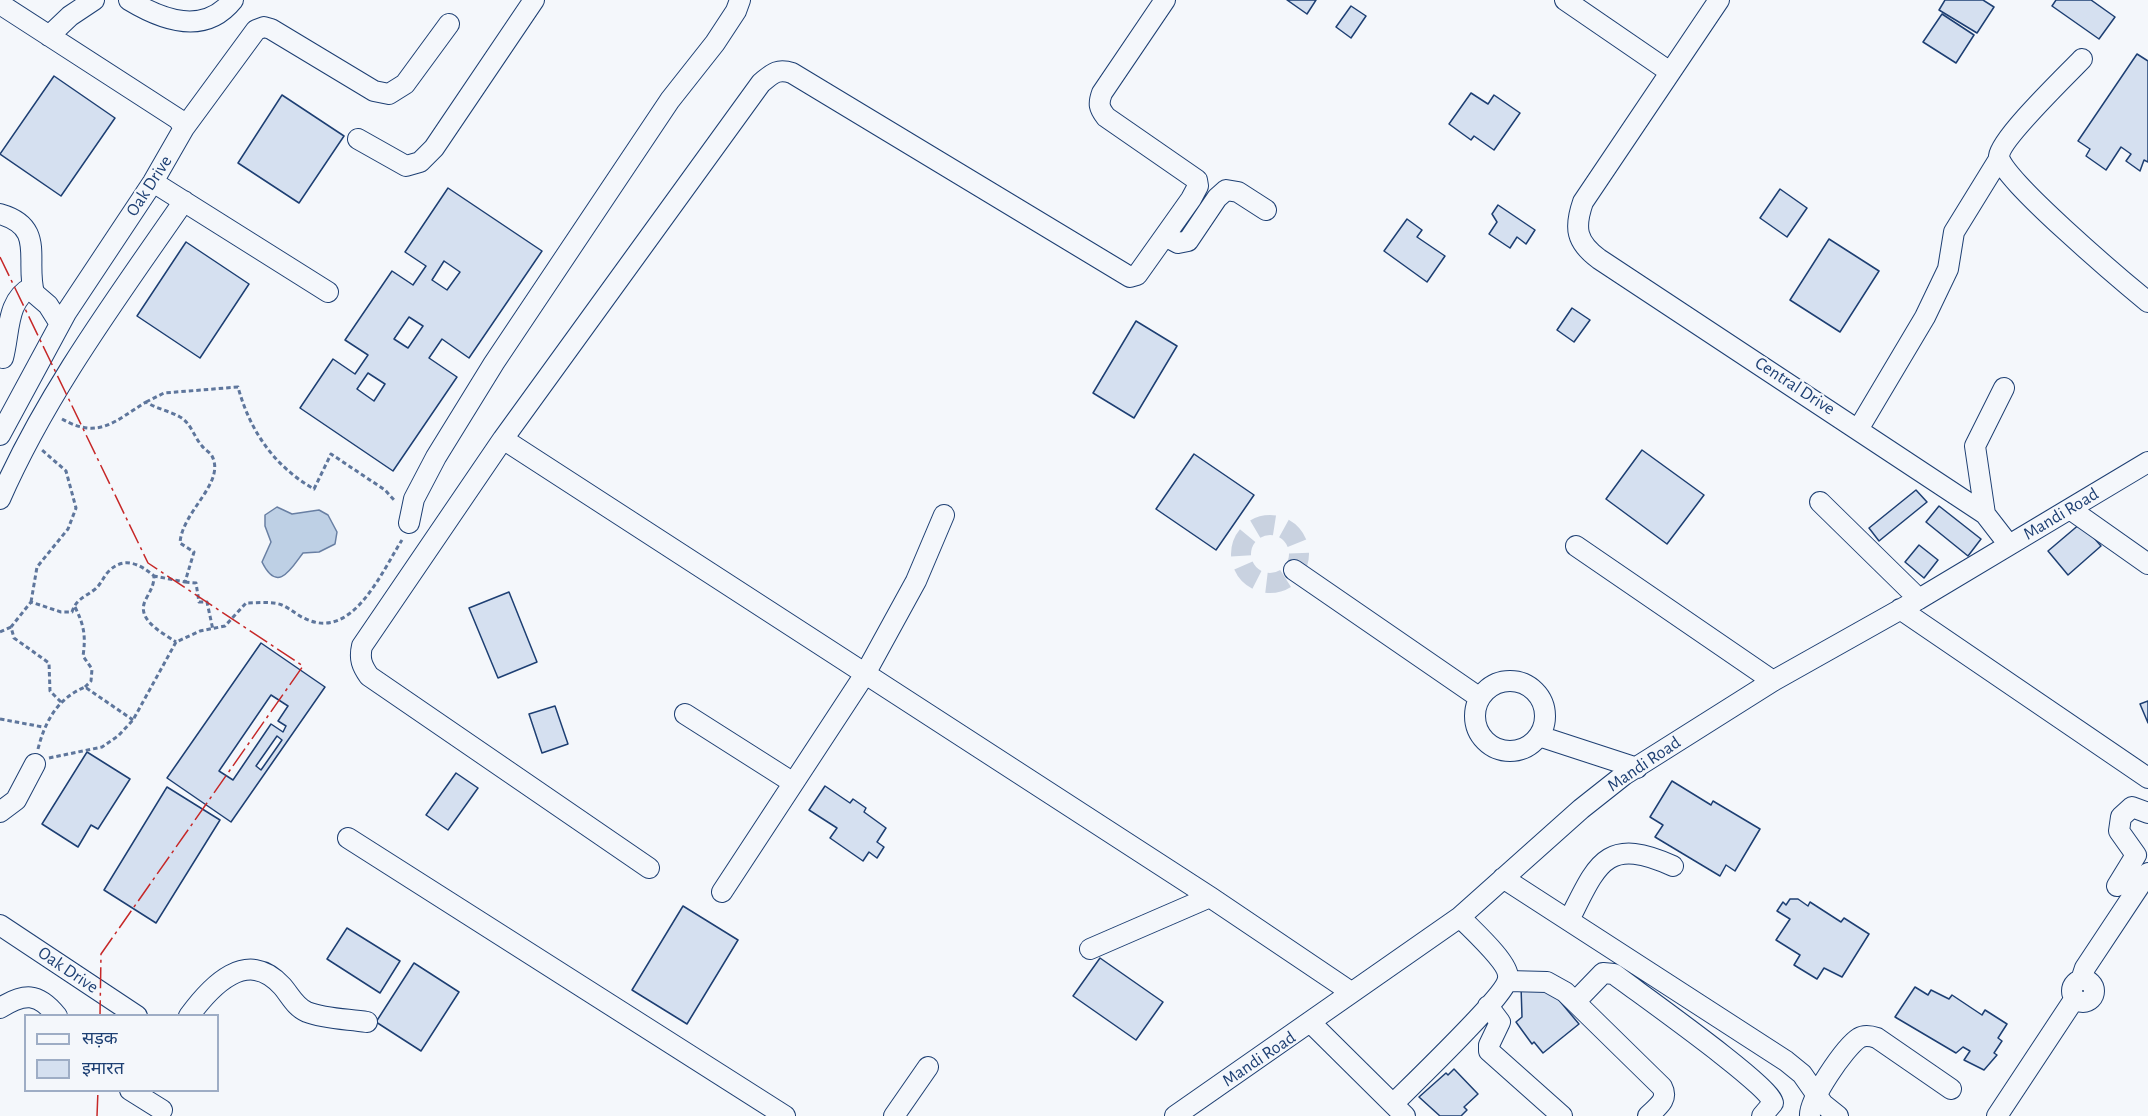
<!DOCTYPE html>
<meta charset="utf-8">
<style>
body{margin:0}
#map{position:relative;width:2148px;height:1116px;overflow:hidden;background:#f4f7fb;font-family:"Alegreya Sans","Noto Sans Devanagari",sans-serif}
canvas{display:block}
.legend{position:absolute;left:24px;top:1014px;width:195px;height:78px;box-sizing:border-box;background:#f4f7fb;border:2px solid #9eadc5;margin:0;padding:8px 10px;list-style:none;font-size:18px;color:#1d3f73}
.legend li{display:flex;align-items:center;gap:12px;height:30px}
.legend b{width:30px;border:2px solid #9eadc5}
</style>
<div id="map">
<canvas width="2148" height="1116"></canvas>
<ul class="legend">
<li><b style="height:8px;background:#f4f7fb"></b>सड़क</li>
<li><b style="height:16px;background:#d5e0f0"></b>इमारत</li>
</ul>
</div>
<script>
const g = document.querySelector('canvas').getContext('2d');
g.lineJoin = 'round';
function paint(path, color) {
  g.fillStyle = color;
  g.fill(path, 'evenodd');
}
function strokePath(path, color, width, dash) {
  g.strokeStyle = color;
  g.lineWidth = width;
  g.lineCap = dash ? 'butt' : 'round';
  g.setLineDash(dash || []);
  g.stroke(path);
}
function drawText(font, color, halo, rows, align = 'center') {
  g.font = font + ' "Alegreya Sans",sans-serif';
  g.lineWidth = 4.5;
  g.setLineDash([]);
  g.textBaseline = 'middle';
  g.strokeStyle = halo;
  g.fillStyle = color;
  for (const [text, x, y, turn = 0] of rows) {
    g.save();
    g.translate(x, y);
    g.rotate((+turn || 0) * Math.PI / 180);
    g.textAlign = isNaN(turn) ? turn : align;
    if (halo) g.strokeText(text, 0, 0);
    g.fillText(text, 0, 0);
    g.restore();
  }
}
const water = new Path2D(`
 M277,507L292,514L319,510L328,515L337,532L335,544L319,552L303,553C292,567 278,595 262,562L271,542L265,526V515Z`);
paint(water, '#bed0e5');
strokePath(water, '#687fa3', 1.5);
const building = new Path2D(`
 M1287,0H1316L1307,14Z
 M1945,0H1983L1994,7L1977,33L1939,10Z
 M2056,0H2091L2115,17L2099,39L2052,6Z
 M1351,6L1366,16L1351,38L1336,27Z
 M1942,14L1974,35L1956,63L1923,42Z
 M2137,54L2148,61V162L2144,160L2140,171L2126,161L2131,154L2121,147L2106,170L2086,156L2090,149L2078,141Z
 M54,76L115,118L61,196L0,154Z
 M1471,93L1488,104L1494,95L1520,113L1494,150L1474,136L1471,140L1449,124Z
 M282,95L344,136L299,203L238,163Z
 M448,188L542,251L469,358L442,339L429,358L457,377L393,471L300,408L333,359L355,374L368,355L345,340L392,271L413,285L426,266L405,252ZM444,261L460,272L447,290L432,280ZM409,317L423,326L408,348L394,339ZM368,373L385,384L374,401L357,389Z
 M1780,189L1807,208L1787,237L1760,218Z
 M1498,205L1535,230L1526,244L1517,237L1510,248L1489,234L1497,222L1492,214Z
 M1407,219L1422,230L1417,237L1445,256L1427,282L1384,251Z
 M1829,239L1879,271L1840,332L1790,300Z
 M186,242L249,284L200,358L137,316Z
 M1572,308L1590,320L1574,342L1557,330Z
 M1136,321L1177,346L1134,418L1093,393Z
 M1642,450L1704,495L1667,544L1606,499Z
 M1194,454L1254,495L1216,550L1156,509Z
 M1916,490L1927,502L1879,541L1869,528Z
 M1939,506L1981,539L1968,556L1926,522Z
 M2081,523L2101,546L2068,575L2048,551Z
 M1919,545L1938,560L1924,578L1905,562Z
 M509,592L537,662L498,678L469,608Z
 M261,643L325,687L231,822L167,778ZM271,695L288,706L278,721L286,726L283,732L271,724L233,780L219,771ZM277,736L282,740L261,770L256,766Z
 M2148,701V723L2140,704Z
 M555,706L568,744L542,753L529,714Z
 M87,752L130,779L98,829L91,825L78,847L42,824Z
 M456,773L478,788L448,830L426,815Z
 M1672,781L1711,805L1713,801L1760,829L1735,871L1726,865L1720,876L1655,837L1663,825L1650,817Z
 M825,786L850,803L853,799L866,808L864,812L886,828L877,842L884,847L877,858L869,852L863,861L830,838L837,828L809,810Z
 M167,787L220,820L156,923L104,890Z
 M1790,899H1798L1808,906L1810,902L1841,922L1844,918L1869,934L1842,977L1824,968L1817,979L1794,965L1800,955L1776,940L1790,919L1777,911L1783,902L1786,905Z
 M683,906L738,940L687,1024L632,990Z
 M347,928L400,961L380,993L327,959Z
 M1100,958L1163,1002L1136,1040L1073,996Z
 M414,963L459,992L421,1051L376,1022Z
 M1521,986L1548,987L1579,1024L1543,1053L1534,1042L1532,1044L1516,1022L1522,1017Z
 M1915,987L1928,995L1931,990L1949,999L1952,995L1982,1015L1985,1010L2007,1024L1998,1038L2002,1041L1994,1053L1997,1055L1984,1070L1964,1060L1970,1051L1963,1047L1956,1053L1895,1017Z
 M1454,1069L1478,1094L1464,1107L1467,1110L1461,1116H1440L1419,1097L1446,1073L1448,1075Z`);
paint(building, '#d5e0f0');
strokePath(building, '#1d3f73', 1.5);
strokePath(new Path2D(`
 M1241 554a29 29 0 1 1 58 0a29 29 0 1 1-58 0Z`), '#c9d2e0', 20, [20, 10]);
const minor = new Path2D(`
 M129,0C162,20 204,36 233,0
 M1565,0L1670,72
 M1719,0L1583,202C1574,228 1576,242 1599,259L1985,514L2009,545
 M0,4L178,119L184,128L153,182L66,313L0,435
 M49,36L70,16L94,0
 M2082,59C2067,75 2001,138 1999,156C1998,176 2126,284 2148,302
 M184,128L256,30L264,27L271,29L374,91L389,94L405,84L449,24
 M358,139L406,166L420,162L434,148L534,0
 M153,182L328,292
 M0,214C46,227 25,260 34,293L48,305L60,324
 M1165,236L1178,243L1188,241L1217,198L1226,190L1238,192L1266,210
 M3,358C10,332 6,300 32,287
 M1859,428L1925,317L1948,269L1954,232L1999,159
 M503,439L1210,897L1351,992
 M0,499C47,392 117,298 184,201
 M1820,502L1919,599
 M2070,509L2148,564
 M1985,514L1975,446L2004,388
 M409,523L414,499L436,457L494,363L670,100L715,43L736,11L740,0
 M1576,546L1773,681
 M1294,570L1480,698
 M1900,609L2148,778
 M1475 716a35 35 0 1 1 70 0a35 35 0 1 1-70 0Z
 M685,714L792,782
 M1539,736L1637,768
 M0,812L16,800L35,764
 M348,838L785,1116
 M649,868L369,676C362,666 359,659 362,646L503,439L761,83C772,74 777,68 792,73L1125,274L1130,277L1137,275L1191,199L1198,186L1197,180L1106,117C1099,108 1098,104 1102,93L1165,0
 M1503,878L1786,1061L1802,1074L1823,1104L1838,1116
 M2117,886L2136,855L2119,831L2121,817L2132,807L2148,813
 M722,892L865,674L916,581L944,515
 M1569,920C1597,865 1605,835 1673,866
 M0,925L137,1016
 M1090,949L1210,897
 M2081,980L2085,968L2148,873
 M2072 991a11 11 0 1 1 22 0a11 11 0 1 1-22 0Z
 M1508,981L1547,982L1565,992L1662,1087C1669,1100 1657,1107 1648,1116
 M1575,1002L1603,973L1614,974C1636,991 1773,1087 1773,1103L1762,1116
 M1488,1006L1500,1022L1489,1045V1051L1562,1116
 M0,1008C24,993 38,992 57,1016
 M189,1016C211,986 247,947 282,986C290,995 295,1007 307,1012C325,1019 348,1019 367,1022
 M1311,1023L1405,1116
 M130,1090L162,1110
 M1393,1104C1411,1086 1507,994 1508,978C1510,963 1470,928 1460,917
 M894,1116L928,1067
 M1175,1116L1460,917L1581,809L1624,775L1773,681L1919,599L2148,462
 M1810,1116C1808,1101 1845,1047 1859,1038C1864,1035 1871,1036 1877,1038L1951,1089
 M1997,1116L2075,998`);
strokePath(minor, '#1d3f73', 22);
strokePath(new Path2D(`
 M146,402L164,393L238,387C250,431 274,466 314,489L331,454L385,490L395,501
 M62,419C99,440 115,421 146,402C157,409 170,411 180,417C191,423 194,437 202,446C205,450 210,452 212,456C226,483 182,511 180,543L194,552L185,582L154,576
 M185,582L196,583L199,602H207L213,630
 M31,602L37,567L68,529L76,508L66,471L42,450
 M75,607C84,625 86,636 83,656L92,669L91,681L85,687
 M0,632L11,627
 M61,702L50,691L49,663L14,638L11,627L31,602L61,612H72C76,599 85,597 94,590C101,585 103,577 109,571C124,556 140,564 154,576C154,586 150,591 146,599C135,619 161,632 176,642
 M0,719L43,727
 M38,749C45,721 58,698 85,687L133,720
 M49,758L102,747L118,736L133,720L176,642L200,631L225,626L246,603C257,603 272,601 282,605C291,609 298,616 306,619C353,641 382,571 402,540`), '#5e769c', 3, [4.5, 3]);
strokePath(minor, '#f4f7fb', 20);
strokePath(new Path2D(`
 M0,257L148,563L303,666L101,954L100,1016
 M97,1116L98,1090`), '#c62828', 1.5, [21, 4.5, 3, 4.5]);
drawText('18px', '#1d3f73', '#f4f7fb', [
 ["Oak Drive",149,186,-57],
 ["Central Drive",1795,386,33],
 ["Mandi Road",2061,514,-31],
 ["Mandi Road",1644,764,-34],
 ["Oak Drive",68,970,34],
 ["Mandi Road",1259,1059,-34]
]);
</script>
